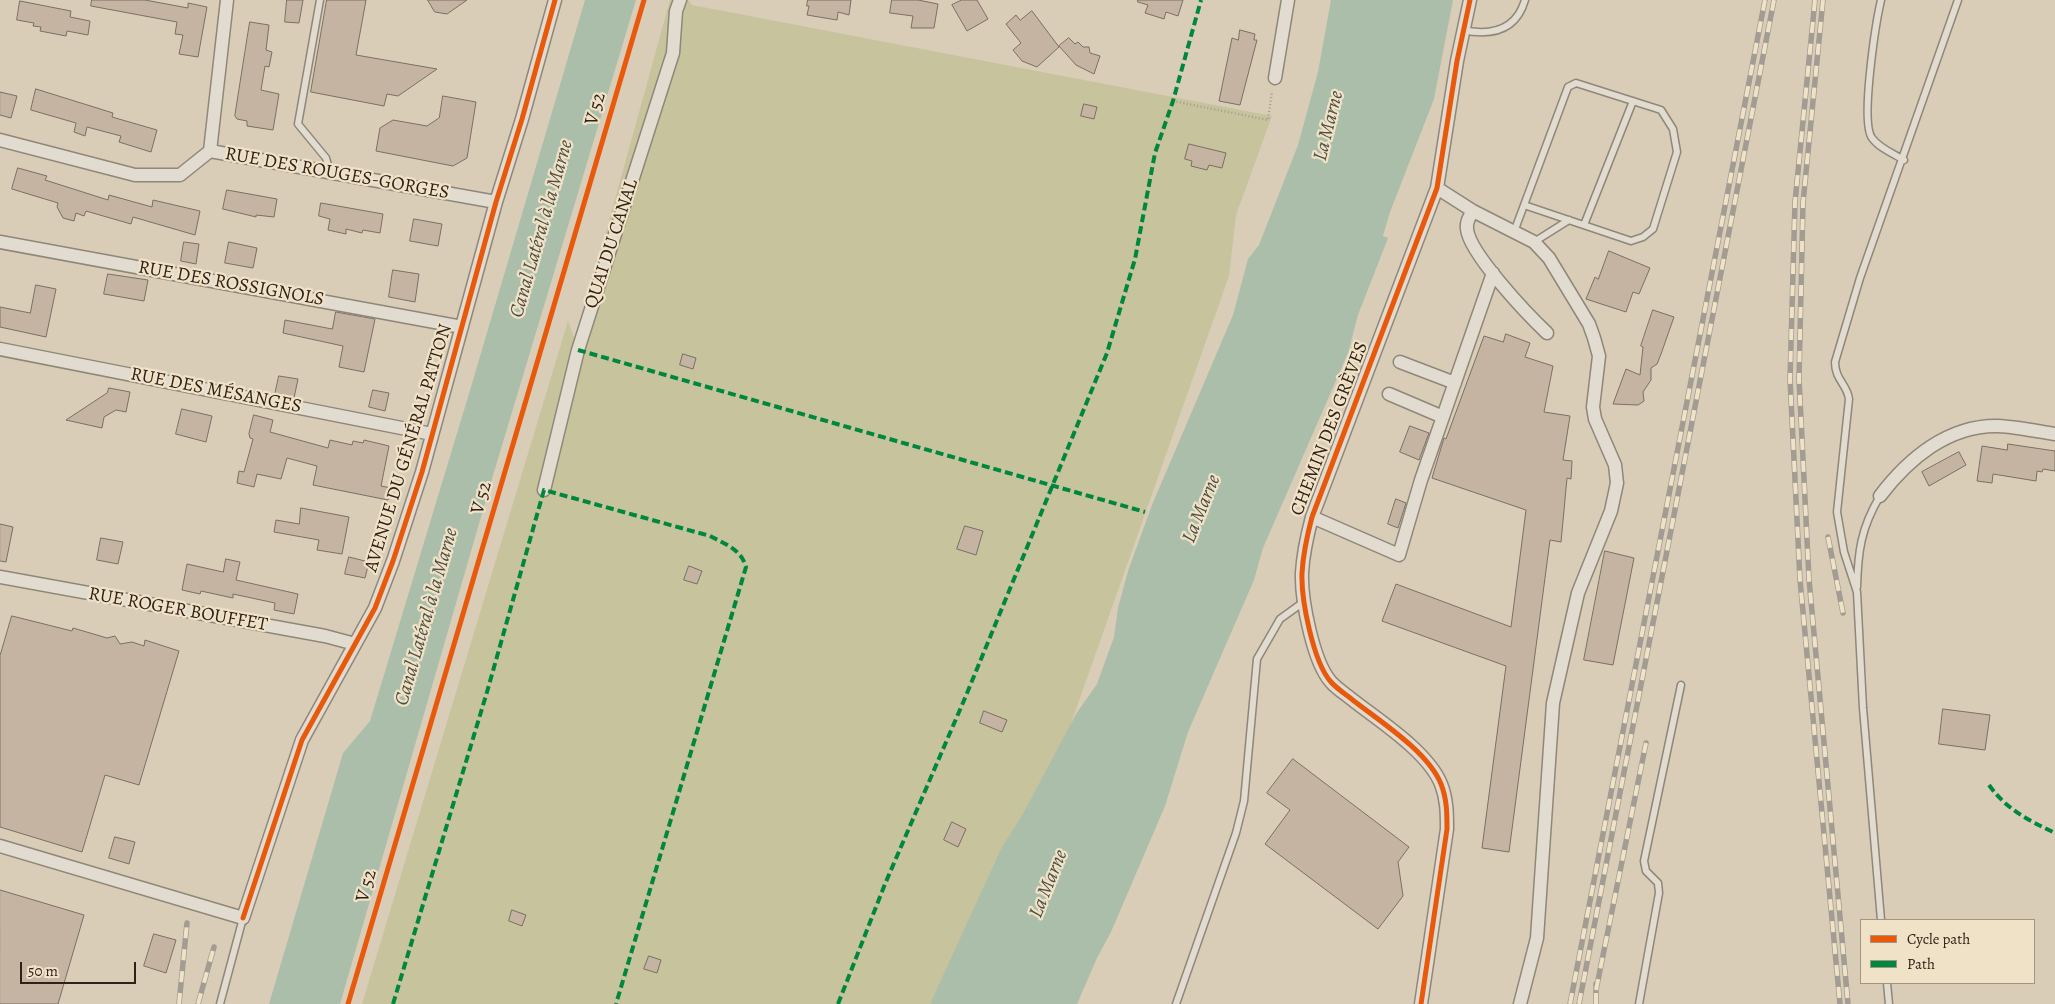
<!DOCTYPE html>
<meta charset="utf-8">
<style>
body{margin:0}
#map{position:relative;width:2055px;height:1004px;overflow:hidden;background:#d9cdb7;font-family:Alegreya,serif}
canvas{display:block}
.legend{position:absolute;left:1860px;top:919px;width:175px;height:65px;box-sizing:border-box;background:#efe2c7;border:1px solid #a39581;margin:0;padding:6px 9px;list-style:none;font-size:15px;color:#302118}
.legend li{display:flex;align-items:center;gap:10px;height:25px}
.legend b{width:25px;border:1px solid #a39581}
.scale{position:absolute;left:20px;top:962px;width:116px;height:22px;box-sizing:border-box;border:2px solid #302118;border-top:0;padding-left:6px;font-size:15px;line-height:18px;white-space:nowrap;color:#302118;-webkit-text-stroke:4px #efe2c7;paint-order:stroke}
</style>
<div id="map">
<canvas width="2055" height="1004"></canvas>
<ul class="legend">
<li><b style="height:6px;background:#e8590c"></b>Cycle path</li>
<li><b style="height:6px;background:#00873e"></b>Path</li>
</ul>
<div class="scale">50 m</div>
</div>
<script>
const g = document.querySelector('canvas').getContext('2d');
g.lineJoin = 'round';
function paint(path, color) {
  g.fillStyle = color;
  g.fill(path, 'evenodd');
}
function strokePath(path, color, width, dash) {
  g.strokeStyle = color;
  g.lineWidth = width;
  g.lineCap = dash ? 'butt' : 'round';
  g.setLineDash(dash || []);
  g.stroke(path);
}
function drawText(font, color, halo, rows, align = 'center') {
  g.font = font + ' Alegreya,serif';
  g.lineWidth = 4.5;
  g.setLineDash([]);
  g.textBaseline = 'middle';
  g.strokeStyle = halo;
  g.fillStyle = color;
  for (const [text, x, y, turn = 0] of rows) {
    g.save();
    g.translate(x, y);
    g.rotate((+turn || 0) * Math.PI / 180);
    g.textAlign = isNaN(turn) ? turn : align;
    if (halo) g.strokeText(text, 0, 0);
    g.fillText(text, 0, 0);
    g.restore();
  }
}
paint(new Path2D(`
 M670,0H688L692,5L1272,116L1236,215L1229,276L1056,766L945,1004H362L568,321L578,349L603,243Z`), '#c6c39d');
paint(new Path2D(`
 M585,0H636L494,472L340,1004H269L343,753L370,721L471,387Z
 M1331,0H1453L1434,99L1390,212L1383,236L1388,238L1358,315L1348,353L1263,548L1254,580L1188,732L1165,806L1111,932L1097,958L1077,1004H930L1001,849L1023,814L1076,714L1097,684L1114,637L1118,608L1128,571L1152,505L1233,315L1248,259L1259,245L1298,145L1318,72Z`), '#abbeaa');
const building = new Path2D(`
 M92,0H145L188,8V3L207,7L198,57L179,54L183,35L175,34L177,22L91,6Z
 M287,0H303L299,23L285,22Z
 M327,0H366L356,55L437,69L398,96L387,94L384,106L311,92Z
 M428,0H467L447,14L435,12Z
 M808,0H851L849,15L838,12L837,20L807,15L809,6H807Z
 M892,0H918L938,4L934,28H911L913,16L890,13Z
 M962,0H977L988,19L967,31L952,5Z
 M1138,0H1183L1178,16L1166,12L1164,19L1145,13L1148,5L1138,2Z
 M20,1L71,11L70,17L90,21L88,35L67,31L66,36L40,31L41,27L33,26L34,23L17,20Z
 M1032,11L1059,47L1037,67L1022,61L1013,50L1021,43L1006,24L1016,15L1020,20Z
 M250,22L269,25L266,50L272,52L269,67L265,66L261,90L279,94L273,130L247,126V121L237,119L235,116Z
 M1240,30L1255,34L1254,40H1257L1240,105L1219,101L1232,38L1238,40Z
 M1069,38L1075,44L1078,42L1083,47H1089L1090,53L1100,56L1094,74L1076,65L1059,46Z
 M36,89L113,113L112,117L157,130L151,152L119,142L121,136L87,127L85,136L74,132L76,123L31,110Z
 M0,92L17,96L11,118L0,115Z
 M443,96L476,102L467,158L453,166L376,151L380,128L393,120L427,126L439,118Z
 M1084,104L1097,107L1094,119L1081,116Z
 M1189,144L1226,153L1222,168L1209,165L1207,170L1191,166L1192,161L1185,159Z
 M18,168L47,176L45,180L108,200L109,195L152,207L153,200L200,211L195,235L133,217L131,224L86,211L84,216L76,213L74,221L63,218L57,207L58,203L12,189Z
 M227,190L277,199L274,217L256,215V217L223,209Z
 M321,203L383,214L380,233L363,230L362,233L346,229V234L328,230L330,219L319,216Z
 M414,219L442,224L438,246L410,241Z
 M184,242L199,244L196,264L181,261Z
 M229,242L257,248L253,268L225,263Z
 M1609,251L1650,268L1639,294L1633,292L1626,312L1586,299L1595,277L1598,279Z
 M393,270L419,274L415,302L389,297Z
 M108,274L148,280L144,301L104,294Z
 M36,285L56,289L46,337L0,327V307L30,313Z
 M1653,310L1674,317L1661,354L1657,364L1651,368V380L1643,392L1644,401L1638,405L1613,404L1626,369L1640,375L1643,347L1641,346Z
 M336,312L375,319L364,372L339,367L343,346L283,333L285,320L332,329Z
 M1506,334L1530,343L1525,357L1553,366L1544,412L1570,416L1563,460L1572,461L1571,479L1567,478L1561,542L1550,540L1509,852L1482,848L1506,666L1382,621L1396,584L1511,627L1526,510L1432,478L1444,438L1446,439L1484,336L1503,342Z
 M683,354L696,358L693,369L680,365Z
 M279,376L298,379L294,398L275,395Z
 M109,388L130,392L126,412L116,410L104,417L102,428L66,420L107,393Z
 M373,390L389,393L385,411L369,407Z
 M182,409L212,416L206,442L176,434Z
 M254,415L273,420L270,432L328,448L330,440L352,445L353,441L363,443L364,440L389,446L381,486L391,488L388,500L313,485L317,466L287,458L281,479L257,474L254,487L237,483L239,471L244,472L253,439L250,438L249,434Z
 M1410,426L1429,433L1419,460L1400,452Z
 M2008,444L2055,451V471L2043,469L2042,472L2037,471L2036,481L1993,474L1992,483L1977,481L1982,446L2007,450Z
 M1959,452L1966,465L1929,486L1922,472Z
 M1396,499L1406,503L1398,528L1388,524Z
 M301,508L349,517L342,554L317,550L319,540L274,532L276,520L299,524Z
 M0,524L13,527L6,562L0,561Z
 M965,526L983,531L976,555L957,549Z
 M101,538L123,542L118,564L97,560Z
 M1605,551L1634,558L1613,665L1584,660Z
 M349,557L369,562L365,578L345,574Z
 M226,559L240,562L236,580L298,594L294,614L274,610L275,603L233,594V598L201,591L200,594L182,590L187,564L223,572Z
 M689,566L702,571L697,584L684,580Z
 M12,616L72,631L73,628L107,638L115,636L120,644L132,642L144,646L145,640L179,651L139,785L105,775L82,852L0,827V656Z
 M1943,709L1990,715L1985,750L1939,744Z
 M984,711L1007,720L1002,732L980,723Z
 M1293,759L1409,847L1398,862L1403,896L1378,929L1265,844L1290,810L1267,793Z
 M952,822L966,829L958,847L944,840Z
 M115,837L135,842L129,864L109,858Z
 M0,890L84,915L58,1004H0Z
 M512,910L526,915L522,926L509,921Z
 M154,934L176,940L166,973L144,966Z
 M649,956L661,960L657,973L644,969Z`);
paint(building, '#c6b4a2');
strokePath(building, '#787064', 1);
const lane = new Path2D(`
 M320,0L298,124L326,158L330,172
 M1881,0C1876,22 1860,122 1872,138C1879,148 1894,154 1904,160
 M1462,30C1491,36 1516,31 1525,0
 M1584,225L1633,101
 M1514,232L1568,87L1576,83L1661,110L1673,129L1677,152L1653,229L1643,237L1631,241L1524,205
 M1534,242L1569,220
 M1857,587C1858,551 1861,528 1880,496
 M1881,920L1863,708L1857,592L1844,552L1837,512L1849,399C1847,384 1835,380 1835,362L1860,278L1958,0
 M1887,983L1889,1004
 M220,1004L243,918
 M1176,1004L1236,833L1244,801L1257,659L1280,619L1305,601
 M1639,1004L1659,893L1658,883L1646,871L1644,861L1681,685`);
const street = new Path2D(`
 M227,0L210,151L496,202
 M1275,78L1288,0
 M0,140L135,175H180L210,151
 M1437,188L1473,211L1534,242L1549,258L1589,324L1594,338L1599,356L1593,407L1595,419L1615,465L1617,483L1611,511L1578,593L1553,703L1537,938L1520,1004
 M1473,211C1469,217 1466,222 1467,229C1469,253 1528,315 1547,333
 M0,242L462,327
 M0,349L432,434
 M1400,362L1455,383
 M1389,394L1443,417
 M544,490L578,350L673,53L676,11L680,0
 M1880,496C1908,459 1948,425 1998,426C2017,427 2036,431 2055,434
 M1312,517L1399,555L1421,480L1493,273
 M0,577L325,636L355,644
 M0,846L243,918L302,740L375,608L393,561L422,472L496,202L522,119L555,0
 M1421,1004L1447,829C1447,814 1447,799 1441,784C1428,752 1381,722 1354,701C1347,695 1337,689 1331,682C1313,662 1301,599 1302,573C1303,554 1307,536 1312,517L1437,188L1457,61L1470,0`);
strokePath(lane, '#8f8779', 9);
strokePath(street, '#8f8779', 15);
strokePath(new Path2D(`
 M1173,101L1268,120L1272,91`), '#a29c92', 2.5, [1, 2.5]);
strokePath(lane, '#e1dbd0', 6);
strokePath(street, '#e1dbd0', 12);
const rail = new Path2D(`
 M1815,0L1795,202L1790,379L1800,580L1840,1004
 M1823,0L1803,203L1799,379L1809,579L1848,1004
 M1828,537L1843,613
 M1596,990L1646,743
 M179,1004L187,923
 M198,1004L214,947
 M1570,1004L1765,0
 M1579,1004L1774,0
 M1596,1004V984`);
strokePath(rail, '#a29c92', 5.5);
strokePath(rail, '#efe2c7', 4, [11]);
strokePath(new Path2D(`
 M578,350L1145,512
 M1989,785C2007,810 2028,820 2055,833
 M393,1004L487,692L544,490L710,536C725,544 741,549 746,567L616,1004
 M838,1004L885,884L965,698L1107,353L1135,259L1155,153L1173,101L1201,0`), '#00873e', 4, [8, 4]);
strokePath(new Path2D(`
 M243,918L302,740L375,608L393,561L422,472L496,202L522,119L555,0
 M348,1004L644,0
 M1421,1004L1447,829C1447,814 1447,799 1441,784C1428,752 1381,722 1354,701C1347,695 1337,689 1331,682C1313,662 1301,599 1302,573C1303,554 1307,536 1312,517L1437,188L1457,61L1470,0`), '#e8590c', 5);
drawText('19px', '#302118', '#efe2c7', [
 ["V 52",596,109,-74],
 ["RUE DES ROUGES-GORGES",337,174,10],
 ["QUAI DU CANAL",612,244,-72],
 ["RUE DES ROSSIGNOLS",231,284,10],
 ["RUE DES MÉSANGES",216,391,11],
 ["CHEMIN DES GRÈVES",1330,429,-69],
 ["AVENUE DU GÉNÉRAL PATTON",409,448,-73],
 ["V 52",482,498,-74],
 ["RUE ROGER BOUFFET",178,610,10],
 ["V 52",367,886,-74]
]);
drawText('italic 20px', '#4f4e42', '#efe2c7', [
 ["La Marne",1329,126,-76],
 ["Canal Latéral à la Marne",542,229,-74],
 ["La Marne",1202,509,-68],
 ["Canal Latéral à la Marne",427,617,-74],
 ["La Marne",1049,884,-68]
]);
</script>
